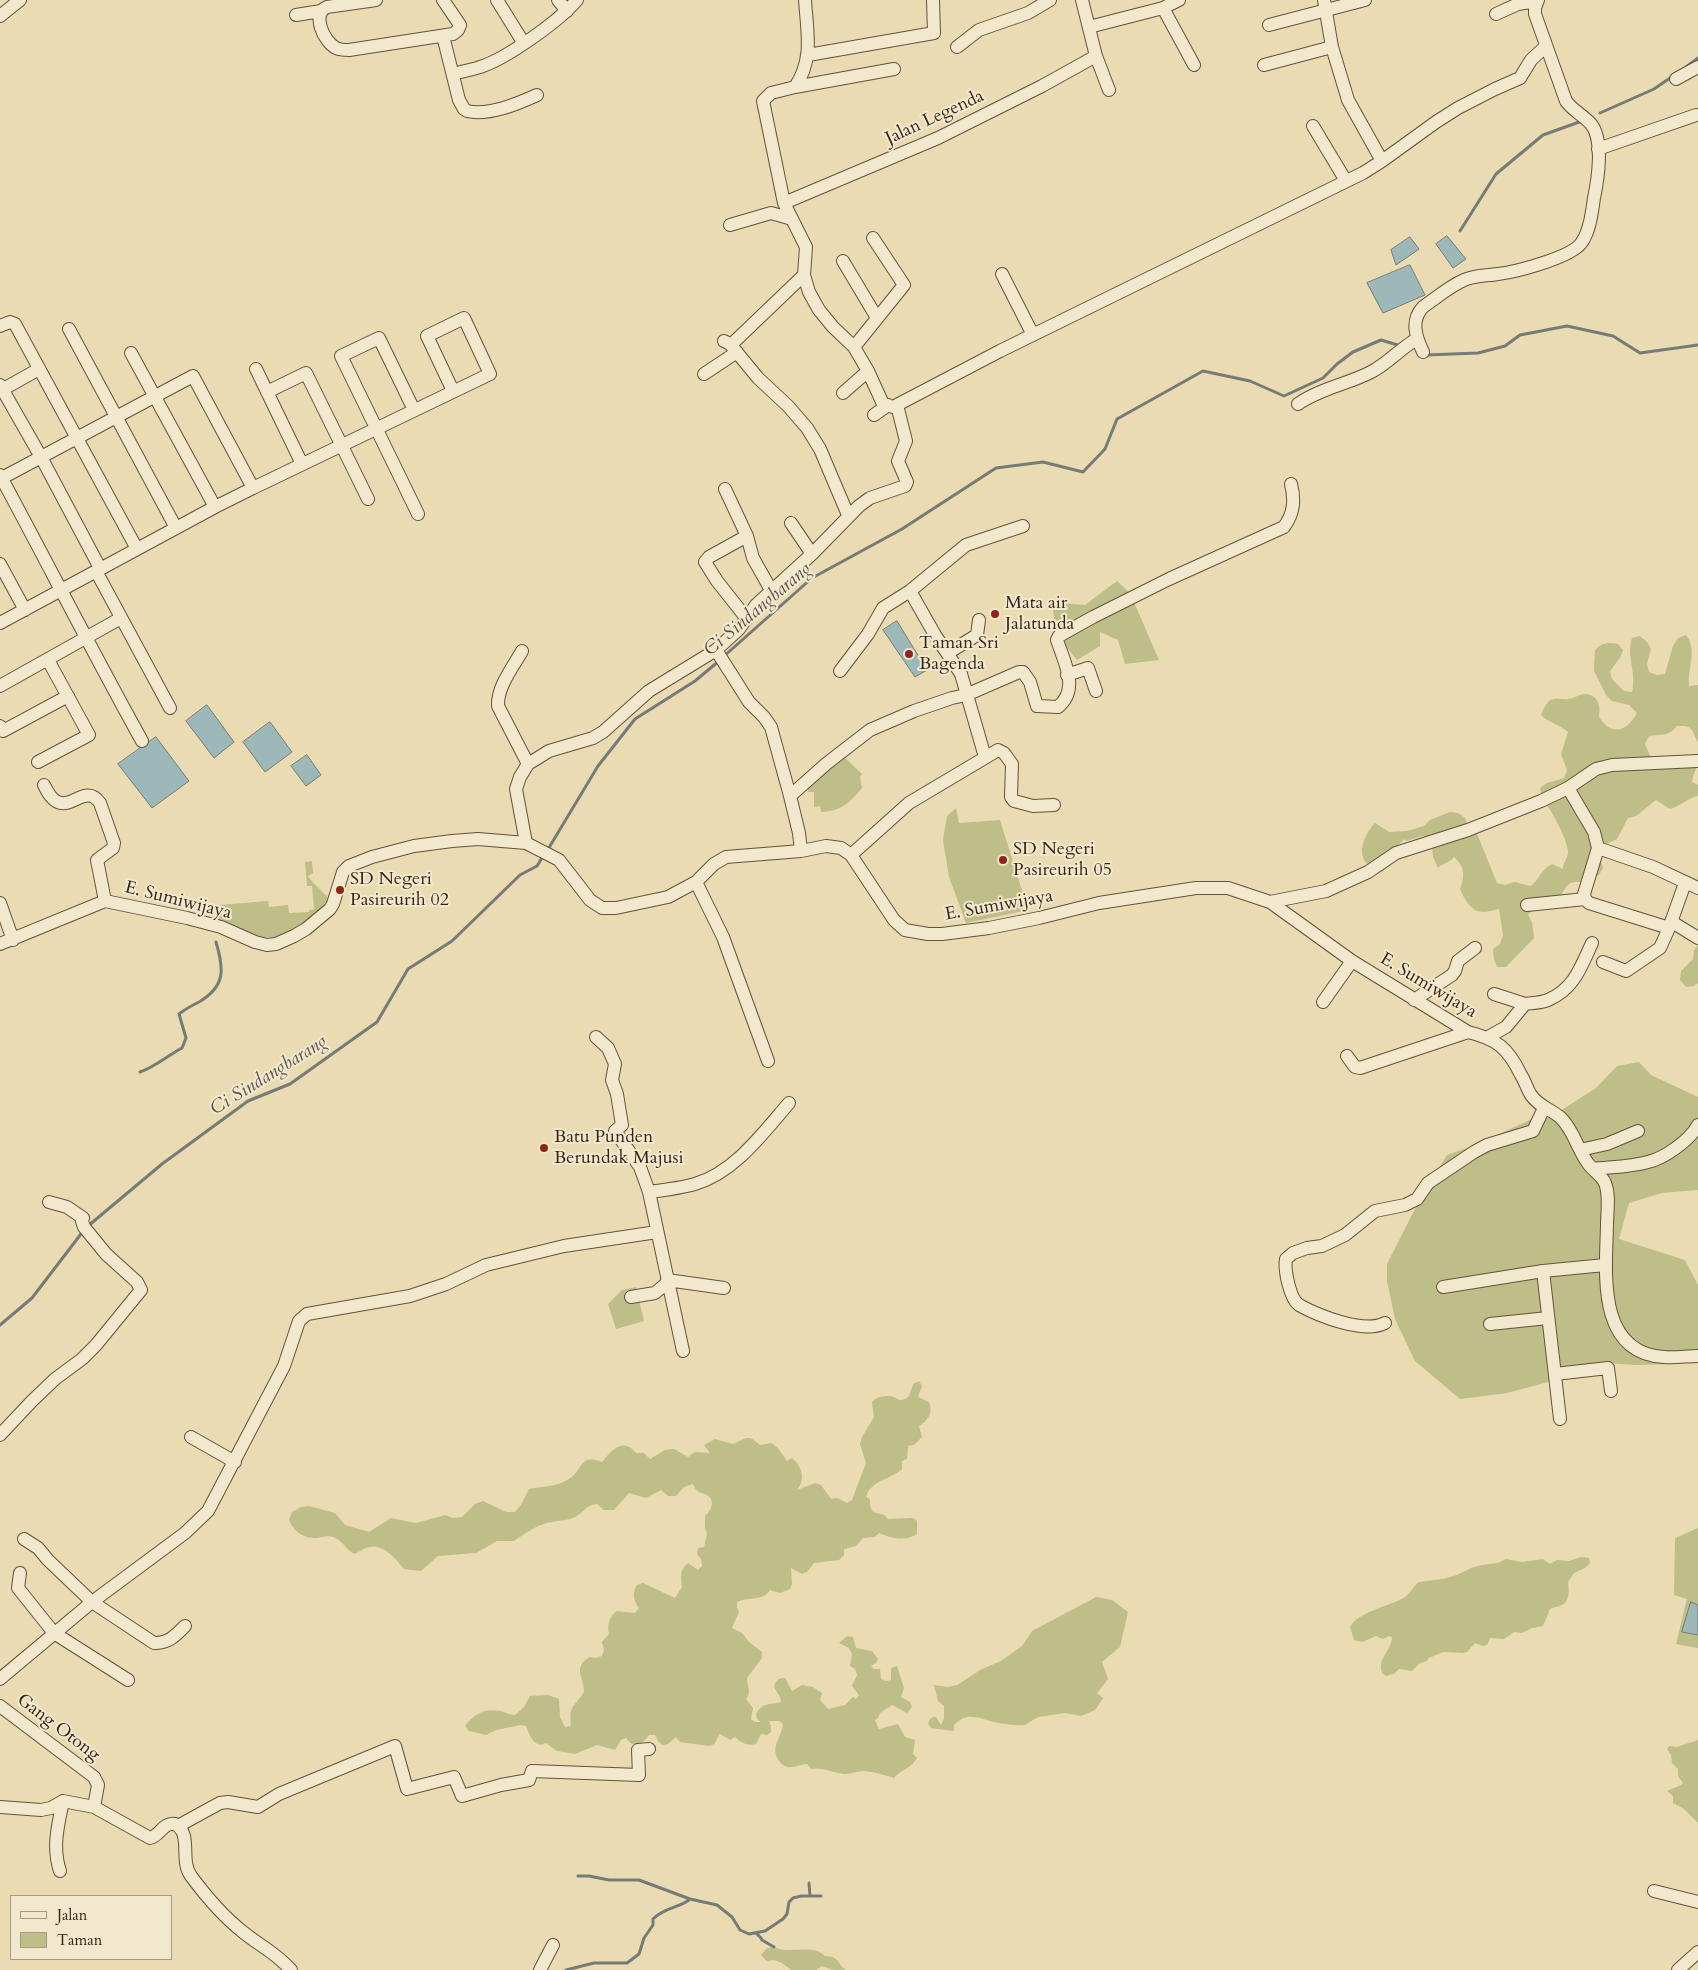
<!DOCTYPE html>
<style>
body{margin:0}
#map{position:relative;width:1698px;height:1970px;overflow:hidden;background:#eadbb3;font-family:Cardo,serif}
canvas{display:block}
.legend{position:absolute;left:10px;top:1895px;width:162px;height:65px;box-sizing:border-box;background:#f1e8ce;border:1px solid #a79984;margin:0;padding:6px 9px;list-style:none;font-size:15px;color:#392315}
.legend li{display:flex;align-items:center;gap:10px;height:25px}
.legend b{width:25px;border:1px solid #a79984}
</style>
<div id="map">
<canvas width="1698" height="1970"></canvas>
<ul class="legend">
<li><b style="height:6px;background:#f1e8ce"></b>Jalan</li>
<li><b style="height:14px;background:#bdbe88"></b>Taman</li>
</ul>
</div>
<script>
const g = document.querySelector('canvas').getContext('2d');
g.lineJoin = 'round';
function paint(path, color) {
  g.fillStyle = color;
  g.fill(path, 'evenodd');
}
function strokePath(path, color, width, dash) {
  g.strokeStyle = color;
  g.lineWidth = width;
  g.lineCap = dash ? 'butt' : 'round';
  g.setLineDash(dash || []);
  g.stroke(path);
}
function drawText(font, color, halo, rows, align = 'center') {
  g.font = font + ' Cardo,serif';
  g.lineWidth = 4;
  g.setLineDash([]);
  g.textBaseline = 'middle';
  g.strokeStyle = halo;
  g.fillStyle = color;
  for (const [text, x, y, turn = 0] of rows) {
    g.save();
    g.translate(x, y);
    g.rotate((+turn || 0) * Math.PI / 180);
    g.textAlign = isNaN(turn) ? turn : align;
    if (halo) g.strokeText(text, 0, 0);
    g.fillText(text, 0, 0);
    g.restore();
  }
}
paint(new Path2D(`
 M1117,581L1130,593L1159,660L1125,664L1118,640L1100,632V646L1077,660L1056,634L1052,602L1085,605Z
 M1686,635C1698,650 1687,668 1689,686L1698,685V742C1691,731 1695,725 1677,726C1668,737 1661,734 1649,736L1645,744C1652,760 1652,766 1670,769L1685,758L1698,759C1698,768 1693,773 1692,782L1698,785V796C1687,798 1681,806 1670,809L1656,800L1636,816L1628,818L1617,839L1602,846L1599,853L1603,868L1599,875L1585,883C1563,878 1568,891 1555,901C1547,908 1536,905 1528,915L1532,922L1534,938L1506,967H1497L1494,959L1493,949L1500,944L1503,935L1499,909C1494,910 1488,912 1483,912C1471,912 1464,898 1460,889C1465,876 1465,866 1454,857C1449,863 1443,863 1438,868L1433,857L1431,839L1423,836L1406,841L1405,839L1392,850L1388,866L1382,872C1354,865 1359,840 1375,823L1389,832L1407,831L1424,826L1430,820L1450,812L1458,813L1465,818L1468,825L1475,829L1497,883L1505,885L1514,882L1531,886C1540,879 1540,870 1552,864L1563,869C1563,863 1567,859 1568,854C1570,845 1552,811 1546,804L1544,805L1540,788L1547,783L1564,778L1567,770L1561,754L1568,732C1559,724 1549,723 1541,715C1543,710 1545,705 1549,701C1555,697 1562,700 1569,699C1574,698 1579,695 1584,694C1598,694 1601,706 1599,717C1611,736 1627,732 1637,713L1629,705L1612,701L1606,695L1594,671L1595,650C1602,643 1607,642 1618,644L1623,650L1620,658L1610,671L1612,679L1624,691L1632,692C1637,673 1626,657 1632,638L1640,636L1647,642L1651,649L1647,664L1649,672L1657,675L1665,674L1673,646L1678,638Z
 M842,755L862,774L860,777L862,788C849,803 842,811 821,812L820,806L814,807V792H808L807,786Z
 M956,808L959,823L1000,820L1028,910L966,923L949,877L943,840L947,816Z
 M312,861L313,873L308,876C314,885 322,890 329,899C312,918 289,941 261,937C246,935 229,925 215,918L216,908L219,905L268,901L269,907L288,905L289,913L309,912V910L314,909L312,886H307L305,862Z
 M1698,945V983L1694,986L1686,987L1680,980L1681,971L1693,959L1694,950Z
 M1639,1062L1651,1075L1698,1097V1190L1662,1193L1629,1203L1619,1239L1685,1260L1698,1285V1363L1636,1365L1604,1363L1552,1381L1507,1393L1460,1399L1415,1361L1395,1319L1387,1281V1264L1417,1205L1447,1155L1478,1144L1534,1118H1549L1596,1088L1617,1066Z
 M636,1287L644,1321L616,1329L608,1304L622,1290Z
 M919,1381L922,1386L918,1397L929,1402C933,1412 929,1420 919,1426L922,1437L914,1445L908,1446L907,1459L902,1461V1469C891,1480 874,1478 866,1496L870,1500V1506L873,1512L884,1515L888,1519L913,1518L917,1521V1534C906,1542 890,1538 879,1533L875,1537L863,1538L856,1546L844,1549V1555L839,1560L814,1563L807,1572L802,1574L791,1568L792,1584L790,1589L780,1593L770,1590C763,1602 750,1596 737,1602V1607L739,1612L732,1628L742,1633L749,1642L762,1652V1658L747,1678C747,1687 752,1692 746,1699L753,1708L751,1719L755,1722H761L757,1719L756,1714C762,1702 770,1705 781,1702L780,1697L774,1687C776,1680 778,1678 785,1678L792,1691L802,1685L813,1687L822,1693L820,1700L828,1709L845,1705L853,1697L856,1699L859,1695L852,1686L857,1675L855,1669L850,1666L852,1654L849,1648L839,1643L847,1636L853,1637L856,1648L872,1651L878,1659L876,1663L871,1666L874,1669H880L881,1679L886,1681L891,1680V1668L897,1666L904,1688L901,1697L910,1702L912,1707L907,1713L892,1705L880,1713L878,1718L875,1720L879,1729L898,1724L905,1737L915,1740L913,1754L917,1758C910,1770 902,1768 894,1778C884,1775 874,1772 864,1771C858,1771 851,1774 845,1774C833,1773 822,1767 811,1769L807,1764C801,1764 797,1767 791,1767C787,1768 782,1765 780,1762C769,1748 781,1739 783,1724L779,1721H769L771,1726V1732L767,1735L761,1734L756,1744C746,1746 742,1743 735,1737L730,1740L720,1734L714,1744L709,1746L680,1742L676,1737L668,1744L662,1745L658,1741L655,1735H649C642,1744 635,1750 626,1738L621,1740L615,1750L597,1745L575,1754L557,1751L546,1743C534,1749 530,1736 526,1726L521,1725L496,1730L486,1735L469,1731L465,1726C474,1714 485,1708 500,1711C506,1712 509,1715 515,1715L524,1707L530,1696L548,1695L559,1699L560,1717L565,1727L571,1726C569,1704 573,1709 584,1692C584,1677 572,1667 590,1657L596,1658L602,1656L604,1650L602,1642L609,1634C607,1624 609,1617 617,1611L635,1613L639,1608C633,1600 632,1593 637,1585L643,1583L675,1598L682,1587C681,1577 679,1570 688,1563L698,1570L702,1566L701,1559L697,1554L698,1548L704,1547L707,1534L705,1528V1516C711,1511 716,1500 707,1495C703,1493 700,1493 696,1490L693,1484L684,1487L676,1496H668L661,1490L646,1498L629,1493L614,1510H604L597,1504C585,1505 585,1512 575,1517C567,1521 560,1520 552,1522C540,1523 524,1534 514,1541H497L476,1553L438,1556L421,1571L404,1569C397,1560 383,1543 369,1547C364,1548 359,1552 354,1554C346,1549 342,1540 333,1537C327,1535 322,1537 317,1538C304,1539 294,1532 289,1520L292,1512L301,1507L309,1506L335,1513L345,1525L369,1532L391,1518L416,1523L445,1515L453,1518L462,1517L475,1504L483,1501L506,1512H515L521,1505L529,1489C544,1486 561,1487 574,1475C578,1471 581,1463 587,1460C592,1458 597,1460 602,1462C612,1450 623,1437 636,1453H644L650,1459L665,1450L674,1449L688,1457L695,1452L710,1453L704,1445L715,1439L733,1444C748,1438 747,1434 760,1445L771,1443L777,1447L787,1461L792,1458C802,1466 806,1480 797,1490L815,1483L821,1485L831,1499L837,1498L847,1503L852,1500L866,1463L860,1444L862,1437L874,1417L872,1402C879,1395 892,1394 899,1400C910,1400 910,1393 913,1384Z
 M1698,1528V1648L1676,1644L1687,1599L1674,1595L1675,1538Z
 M1581,1557L1589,1558L1590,1563L1585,1568L1574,1573L1568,1582C1569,1590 1570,1601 1562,1605C1558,1607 1553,1607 1550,1609L1543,1626L1532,1628L1522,1633L1514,1632L1504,1639L1490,1638L1487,1645L1483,1646L1475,1643L1467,1652L1463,1653L1443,1652L1429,1658L1427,1661L1420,1663L1412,1671L1399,1669L1394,1674L1386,1676L1382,1673C1377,1658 1391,1652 1392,1637L1389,1636L1383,1639L1376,1636L1362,1642L1354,1640L1350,1627C1359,1611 1391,1606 1405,1597C1411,1593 1413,1586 1419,1582L1443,1579L1457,1575L1471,1568L1482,1565L1498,1563L1506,1559L1522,1562L1543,1559L1550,1564L1557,1560L1569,1561Z
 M1096,1597L1112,1600L1128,1612L1120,1647L1102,1662L1108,1679L1097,1693L1103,1698L1095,1710L1081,1716L1065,1713L1038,1717L1025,1725C1015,1726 1004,1724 994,1722C978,1718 967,1711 954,1725V1731L931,1728L928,1724L930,1719L935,1716L941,1725L944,1718V1706L938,1701L934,1685L948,1687L957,1685L982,1669L1001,1661L1022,1646L1032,1631Z
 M1698,1740V1822H1697L1684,1809L1673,1803V1796L1667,1791L1681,1785L1683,1783L1678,1776V1769L1672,1763L1671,1755L1667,1749L1669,1746L1677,1747Z
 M774,1947C791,1955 812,1943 825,1956C841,1957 836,1963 846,1970H833L822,1966L816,1970H791L782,1963L774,1960L767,1961L761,1955L767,1948Z`), '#bdbe88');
const water = new Path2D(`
 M1447,236L1466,259L1453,268L1436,244Z
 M1410,237L1419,249L1396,265L1391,250Z
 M1410,265L1425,295L1383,313L1367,283Z
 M897,621L927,670L915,677L883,630Z
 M207,705L234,742L214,758L186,721Z
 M270,722L292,752L265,772L243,742Z
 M156,737L189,781L152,808L118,764Z
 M307,755L321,775L306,786L291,766Z
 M1691,1602L1698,1605V1635L1682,1632Z`);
paint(water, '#9db8b8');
strokePath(water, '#757c77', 1);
strokePath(new Path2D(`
 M1686,67L1698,58
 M1600,113L1654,89L1673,76
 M1460,231L1496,174L1543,135L1582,121
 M1426,355L1478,353L1505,346L1520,335L1567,326L1613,336L1640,353L1698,345
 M723,657L812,578L902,529L996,468L1043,462L1083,472L1105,449L1117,419L1203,371L1250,381L1284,396L1323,378L1337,364L1353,352L1381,340L1401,346
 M547,851L598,766L635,719L695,681L719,661
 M140,1072C155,1067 167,1056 182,1048L186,1038L179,1014C185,1009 191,1006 199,1002C226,986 224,969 216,942
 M88,1226L162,1164L248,1101L290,1084L377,1022L408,969L452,941L520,875L537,866L543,856
 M0,1325L32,1298L84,1230
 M578,1876H589L609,1880H639L690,1899L717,1905L732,1917L740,1930L749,1934L765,1931L783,1919L787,1914L789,1902L793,1898L801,1896H821
 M809,1883L810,1896
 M757,1934L761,1938L762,1940L774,1947
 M566,1970L594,1963H627L639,1954L644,1938L653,1925V1919C663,1908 678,1908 689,1900`), '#757c77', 3);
const street = new Path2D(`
 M376,0L327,7C311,14 324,42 336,48C340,50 344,50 349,50L453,34L458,30L460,25L443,0
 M497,0L523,42
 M558,0L567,11
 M805,0C807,32 814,59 795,87L771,93L763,101L784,203L806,247L804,275L809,292L819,310L833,327L854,347L868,371L883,404L893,407L1000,351L1363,173L1382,161L1436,122L1458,108L1495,89L1520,78L1531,60L1546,46
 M1082,0L1096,56L1109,90
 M1324,0L1332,47L1348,100L1382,161
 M1163,8L1194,65
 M1496,14L1518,4L1537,1
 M296,15L321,11
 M0,16L20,0
 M1269,25L1365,0
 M1089,27L1163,8L1179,0
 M443,36L459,100L464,109L467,111C489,116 517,104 537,95
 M957,47L979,30L1028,13L1050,0
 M808,55L934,33L933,0
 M1264,65L1332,47
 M454,74C462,71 472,70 480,67C506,59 559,21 577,0
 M1676,79L1698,67
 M795,87L894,69
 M1313,126L1346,181
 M1598,149L1696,115
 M784,203L938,138L1042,86L1096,56
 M730,225L771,213L792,219
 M843,261L877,318
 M1002,274L1033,335
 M0,326L10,322L15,324L137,549
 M69,329L176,528
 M724,341L730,344L734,342L804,275
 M730,344L758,378L788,406L807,428L820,449L848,515
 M854,347L904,285L873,238
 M1423,352C1416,337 1410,321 1423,307C1436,298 1450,286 1464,280C1476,275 1486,276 1498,274C1516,272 1573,257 1582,242C1590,230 1592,212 1594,198C1598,179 1604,140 1591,124C1583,115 1572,110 1566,101L1535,14V8L1538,0
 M131,353L215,507
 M256,369L302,464
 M704,374L737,352
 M0,385L41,457L100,568
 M0,391L39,369
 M267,392L306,373L368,499
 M843,393L868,371
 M1298,404C1321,388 1349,384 1373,371C1389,362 1401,348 1417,339
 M414,410L379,338L341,356L418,514
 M874,415L888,405
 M0,475C48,564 93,653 142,741
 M0,479L193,376L253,488L215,507L0,623
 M253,488L490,374L464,318L427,336L453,391
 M725,489L747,536L753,558L771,590
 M791,523L812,554
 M0,564L25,610
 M96,571L170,708
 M910,591L935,635L961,674L985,757
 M747,619L717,581L705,562L709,557L747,536
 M716,650L749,702L764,717L771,727L790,796L799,833L801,851
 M522,651C513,667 497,687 498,706L528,764
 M948,653L977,635L979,620
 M840,671L868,634L883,608L910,591L966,545L1023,526
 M1067,675L1088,668L1096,691
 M0,686L121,618
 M0,726L3,731L68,696
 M38,762L89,735L48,660
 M44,785C64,828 82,778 100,803L114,843L113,848L97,860L105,901
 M1568,788L1594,832L1598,848L1653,867L1698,888
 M790,796L826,764L870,730L914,711L952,698L966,695L1019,672H1023L1030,682L1037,706L1058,707C1080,689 1064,662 1057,640L1059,636L1093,617L1169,579L1284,527C1294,513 1295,500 1291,484
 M526,843L516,789L520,777L528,764L549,751L593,738L603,732L649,691L716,650L739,629L756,605L812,554L859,506L870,498L905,486L907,482L898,461L906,441L897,405
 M1598,848L1584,894L1585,899L1589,903L1669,928L1685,883
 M851,855L909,803L998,750L1004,753L1012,764L1011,797L1014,801L1033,806L1054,805
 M696,882L723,937L768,1061
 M1270,902L1352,961L1468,1032C1497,1039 1508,1048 1521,1075C1525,1081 1527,1089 1531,1095C1539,1107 1551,1109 1561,1118C1575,1132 1578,1152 1590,1166C1595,1172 1602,1176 1605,1183C1610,1195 1607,1213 1607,1225C1606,1272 1596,1353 1664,1357C1675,1358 1687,1356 1698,1356
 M0,903L13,940
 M1527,905L1585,899
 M1672,922L1698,938
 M0,944L105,901L187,918L221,927L255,942L267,945L276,944L294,936L306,929L330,909L333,904L343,872L349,866L372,857L414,846L452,841L478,839L526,843L559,860L590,900L602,908H616L668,897L696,882L714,864L726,857L801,851L826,846L841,848L851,855L894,920L905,930L928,934H942L989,928L1039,918L1099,903L1196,888H1228L1270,902L1326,891L1368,872L1396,853L1468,830L1541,801L1568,788L1596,769L1612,765L1698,761
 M1603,962L1626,971L1660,948L1669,928
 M1494,994L1525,1004
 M1414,1000L1452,975L1455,971L1458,961L1475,948
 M1323,1002L1352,961
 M596,1037L608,1048L615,1064L612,1080L617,1094L622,1125L615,1131L640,1167L649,1192L683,1351
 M1488,1037L1506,1027L1525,1004C1532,1003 1541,1003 1548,1000C1574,989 1581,967 1592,943
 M1347,1056L1355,1067L1360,1068L1468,1032
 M1580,1150L1607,1144L1638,1131
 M1593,1169C1611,1167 1631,1167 1648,1162C1665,1158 1690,1140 1698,1125
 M649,1192C665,1190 681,1188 695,1184C735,1172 763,1133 789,1103
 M1543,1271L1560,1419
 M667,1280L724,1288
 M1443,1287L1543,1271L1605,1265
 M631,1297L655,1293L668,1282
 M1385,1323C1364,1334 1319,1316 1299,1305C1290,1299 1284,1270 1286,1259L1293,1253L1307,1248L1322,1246L1345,1235L1375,1211L1405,1205L1417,1199L1428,1183L1474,1152L1487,1145L1533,1131L1544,1108
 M1490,1324L1548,1318
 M1555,1374L1608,1368L1611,1391
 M0,1435L32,1401L55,1379L82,1359L96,1345L141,1290L137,1282L106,1254L84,1227L82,1221L83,1218L67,1207L49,1202
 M191,1437L235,1462
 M24,1539L38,1548L48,1560L92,1602L154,1643C169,1643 175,1636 185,1626
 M20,1573L18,1588L54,1633L128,1680
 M0,1679L92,1602L185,1533L208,1511L284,1366L299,1321L307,1314L410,1296L446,1284L486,1265L564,1246L657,1232
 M0,1706L94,1777L98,1785L94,1807
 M0,1807L41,1810L51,1808L63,1801L94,1807L150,1838C160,1836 163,1822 175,1824C193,1834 179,1860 191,1876C205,1895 224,1917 243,1932C260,1946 275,1952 291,1970
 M178,1826L220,1803L228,1802L258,1807L279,1794L395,1746L407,1789L454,1777L462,1796L501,1785L529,1780L532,1771L639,1775L638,1750L649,1749
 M60,1871C52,1847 58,1825 63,1801
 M1654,1891L1698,1902
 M540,1970L553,1945
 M1678,1970L1698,1952`);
strokePath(street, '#65513c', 14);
strokePath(street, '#f1e8ce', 12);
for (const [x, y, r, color] of [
 [995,614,5,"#8f2418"],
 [909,654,5,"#8f2418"],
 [1003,860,5,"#8f2418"],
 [340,890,5,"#8f2418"],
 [544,1148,5,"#8f2418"]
]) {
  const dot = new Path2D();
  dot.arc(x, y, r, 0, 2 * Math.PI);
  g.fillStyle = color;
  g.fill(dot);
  strokePath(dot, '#f1e8ce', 2);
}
drawText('18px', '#392315', '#f1e8ce', [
 ["Jalan Legenda",935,118,-25],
 ["E. Sumiwijaya",178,901,14],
 ["E. Sumiwijaya",999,906,-10],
 ["E. Sumiwijaya",1428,986,31],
 ["Gang Otong",58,1728,37]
]);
drawText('18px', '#392315', '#f1e8ce', [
 ["Mata air",1005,604],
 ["Jalatunda",1005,625],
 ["Taman Sri",919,644],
 ["Bagenda",919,665],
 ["SD Negeri",1013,850],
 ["Pasireurih 05",1013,871],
 ["SD Negeri",350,880],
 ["Pasireurih 02",350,901],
 ["Batu Punden",554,1138],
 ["Berundak Majusi",554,1159]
], 'left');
drawText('italic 19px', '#575046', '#f1e8ce', [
 ["Ci Sindangbarang",758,610,-40],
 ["Ci Sindangbarang",269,1076,-32]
]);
</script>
